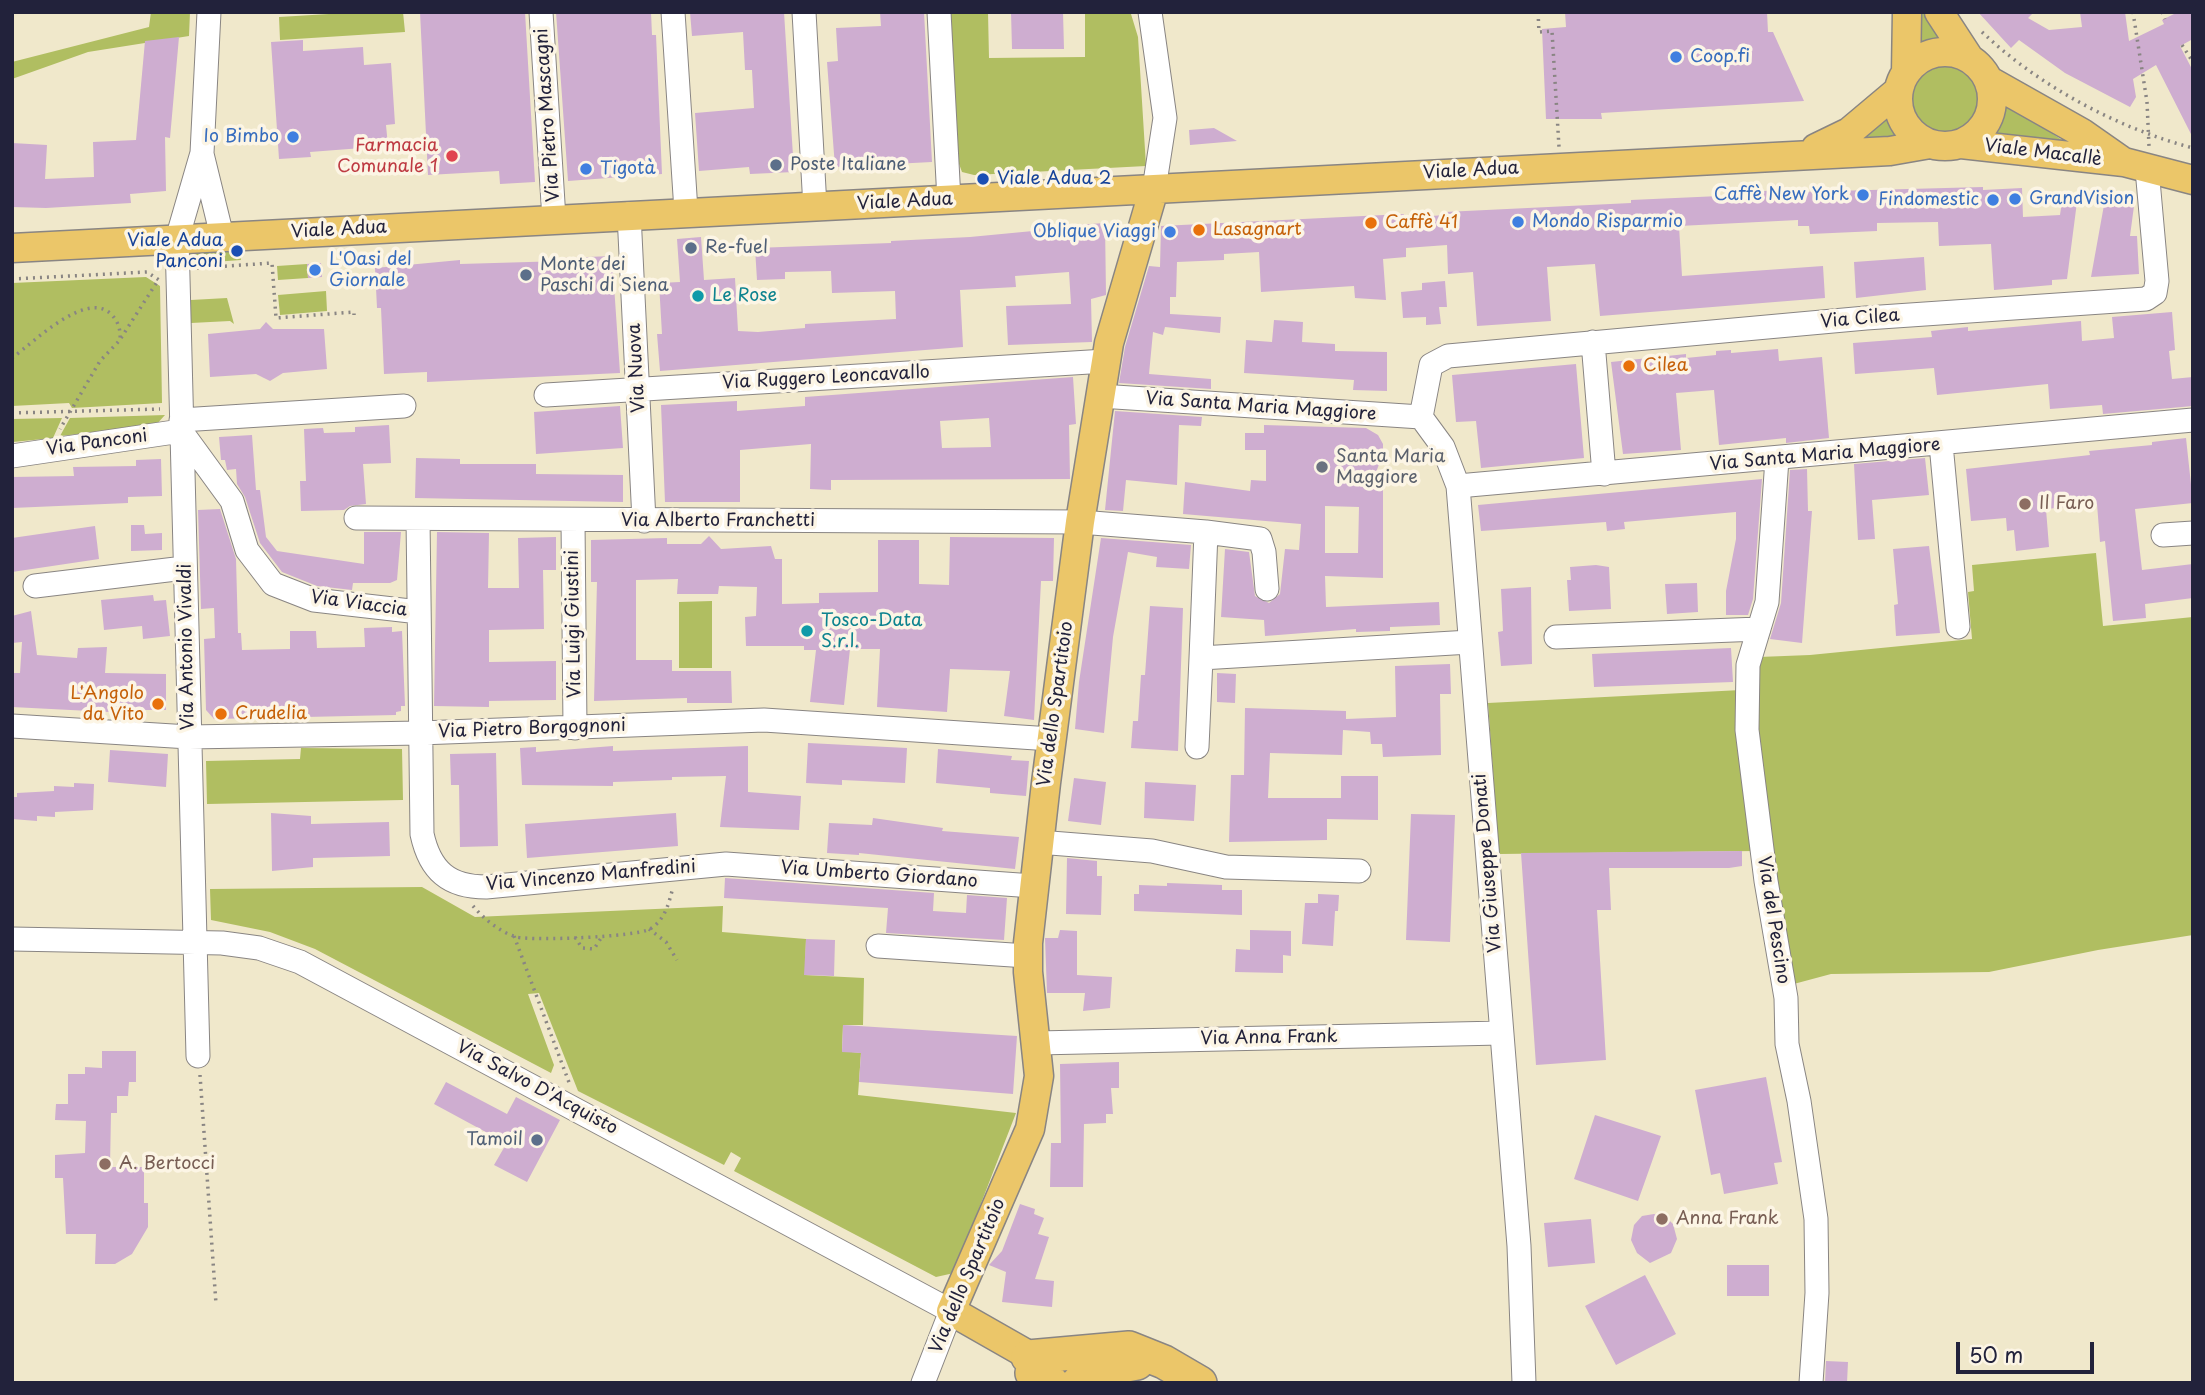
<!DOCTYPE html>
<meta charset="utf-8">
<style>
body{margin:0}
#map{position:relative;width:2205px;height:1395px;overflow:hidden;background:#f0e8cb;font-family:"Playpen Sans",sans-serif}
canvas{display:block}
.frame{position:absolute;inset:0;border:14px solid #22223b;pointer-events:none}
.scale{position:absolute;left:1956px;top:1342px;width:138px;height:32px;box-sizing:border-box;border:4px solid #22223b;border-top:0;padding-left:9px;font-size:21px;line-height:24px;white-space:nowrap;color:#22223b;-webkit-text-stroke:5px #fcf5e5;paint-order:stroke}
</style>
<div id="map">
<canvas width="2205" height="1395"></canvas>
<div class="frame"></div>
<div class="scale">50 m</div>
</div>
<script>
const g = document.querySelector('canvas').getContext('2d');
g.lineJoin = 'round';
function paint(path, color) {
  g.fillStyle = color;
  g.fill(path, 'evenodd');
}
function strokePath(path, color, width, dash) {
  g.strokeStyle = color;
  g.lineWidth = width;
  g.lineCap = dash ? 'butt' : 'round';
  g.setLineDash(dash || []);
  g.stroke(path);
}
function drawText(font, color, halo, rows, align = 'center') {
  g.font = font + ' "Playpen Sans",sans-serif';
  g.lineWidth = 7;
  g.setLineDash([]);
  g.textBaseline = 'middle';
  g.strokeStyle = halo;
  g.fillStyle = color;
  for (const [text, x, y, turn = 0] of rows) {
    g.save();
    g.translate(x, y);
    g.rotate((+turn || 0) * Math.PI / 180);
    g.textAlign = isNaN(turn) ? turn : align;
    if (halo) g.strokeText(text, 0, 0);
    g.fillText(text, 0, 0);
    g.restore();
  }
}
paint(new Path2D(`
 M151,12H190L189,36L88,52L12,79V62L149,27Z
 M362,12H403L405,32L280,40L279,17Z
 M949,12H988L989,58L1085,57V14H1131L1138,37L1146,166L974,175L962,172L958,161Z
 M1917,12H1928L1946,41L1916,49Z
 M1907 100a39 39 0 1 1 78 0a39 39 0 1 1-78 0Z
 M2002,100L2062,140L2072,145L1987,137Z
 M1888,110L1903,140L1860,138Z
 M230,249V254H240L241,260L186,264L188,251Z
 M307,264L308,278L278,280L277,266Z
 M146,277L160,286L162,403L72,408L69,403L12,406V283Z
 M326,291L327,311L280,315L278,295Z
 M227,298L234,324L230,321L191,323V300Z
 M165,415L155,426L60,436L70,418Z
 M62,418L53,438L13,442L12,419Z
 M2096,553L2103,626L2193,617V935L2098,950L1989,972L1831,974L1790,985L1755,763L1759,657L1810,655L1972,639L1968,592L1974,591L1972,565Z
 M712,601V668H679V602Z
 M1741,690L1756,851L1499,854L1488,703Z
 M301,748L402,749L403,800L207,804L206,761L300,759Z
 M422,887L475,917L723,906L722,932L806,939L805,975L864,978L863,1025H843L842,1051L861,1053L858,1095L1016,1113L954,1273L936,1277L734,1171L741,1158L731,1152L724,1165L578,1091L539,993L528,994L554,1065L551,1073L315,949L270,932L211,920L210,889Z`), '#b0be61');
paint(new Path2D(`
 M420,12H525L535,182L500,184L499,171L428,175Z
 M556,12H651L652,35H656L662,174L568,181Z
 M690,12H784L794,172L750,174L749,167L699,171L695,113L754,108L752,70H745L743,32L692,36Z
 M880,12H924L932,162L835,167L827,62L838,61L836,28L881,26Z
 M1011,12H1063L1064,49H1012Z
 M1565,12H1767L1768,32H1773L1804,101L1601,113L1602,119H1546L1542,29L1566,27Z
 M1978,12H2034L2028,18L2049,30L2082,27L2080,12H2125L2129,41L2164,24L2162,20L2178,12H2193V39L2180,46L2193,71V138L2156,65L2133,79L2136,97L2130,107L2065,73L2019,40L2011,48Z
 M179,37L170,138L165,137L166,191L130,194L131,203L46,208L12,207V143L47,145L45,179L94,177L93,142L136,140L145,41Z
 M303,40V51L363,47L364,65L391,63L395,124L386,125L388,146L310,152L311,157L279,159L271,42Z
 M1214,128L1237,141L1190,145L1189,130Z
 M1983,187V190L2022,188L2023,217L2060,215L2062,201L2077,202L2067,279L2052,280V285L1994,290L1991,244L1939,246L1938,222L1877,223V231L1810,234L1809,226H1798V220L1679,226L1682,276L1823,266L1825,298L1600,316L1595,264L1547,267L1551,321L1477,326L1473,272L1448,274L1447,245L1406,248V257L1383,259L1386,300L1355,298L1354,286L1261,292L1259,252L1224,254V260L1177,262L1176,297H1170V314L1221,317L1220,333L1165,327L1163,335L1153,332L1149,374L1211,379V389L1119,383L1125,347L1149,266L1160,267L1161,226L1404,214V218L1445,215V212L1631,203V200L1764,194V191L1796,189V192Z
 M2115,202L2134,206L2130,236H2137L2139,274L2091,277L2104,205L2114,207Z
 M1105,223L1106,295L1091,299L1092,342L1008,345L1006,306L1071,304L1069,272L1015,276L1016,287L960,290L963,347L660,371L657,334H662L659,283L680,282L677,239L701,237L704,280L735,278L738,331L758,332L805,328V324L896,319L895,291L832,293L831,271L785,272V279L757,280L755,248L891,243V241L970,237L1033,231L1032,228Z
 M612,256L620,373L427,382V372L384,374L381,308H377L375,268L460,260V264L563,261L562,258Z
 M1924,257L1926,290L1856,298L1854,262Z
 M321,263L322,277L308,278L307,264Z
 M1445,281L1447,307H1439L1441,324L1426,325V317L1403,318L1401,292L1422,290V283Z
 M2172,312L2175,350L2169,351L2172,379L2193,377V406L2103,414L2102,405L2050,409L2048,384L1937,395L1934,368L1855,374L1853,343L1932,337L1931,331L1968,327V331L2081,321L2082,341L2114,338L2112,317Z
 M1274,320L1303,322L1302,342L1335,344V351L1387,352V391L1353,390L1354,380L1244,373L1246,340L1272,342Z
 M266,322L273,329H324L327,369L283,373L270,381L256,374L210,377L208,334L260,329Z
 M1778,349L1779,361L1822,357L1829,438L1786,443V438L1719,445L1714,390L1676,393L1681,450L1623,454L1611,362L1686,354V358L1716,355V351L1731,350V353Z
 M1576,364L1584,458L1481,468L1476,421L1456,422L1452,375Z
 M1073,377L1076,424L1069,425L1070,479L831,480V490L810,489L811,444L740,450V502H665L661,405L737,401V411L805,406V397ZM989,418L991,447L942,448L940,421Z
 M620,406L623,448L536,454L534,412Z
 M1115,411L1202,417L1201,426L1179,425L1177,485L1126,480L1123,511L1105,510Z
 M389,425L391,463L363,464L366,504L350,506L344,510L301,511L300,481H306L304,429L323,428L324,433L355,432V427Z
 M1264,425L1366,428L1378,435L1383,444V454L1373,480L1383,481V578L1325,576L1326,607L1439,602L1440,625L1390,627V631L1356,632V629L1265,636L1264,620L1221,617L1225,549L1249,552L1255,596L1269,603L1280,594L1285,549L1299,550L1301,524L1183,514L1185,482L1250,491L1251,480L1266,481V450H1245V433H1264ZM1325,506L1359,507L1358,553H1325Z
 M252,435L256,490H260L266,537L277,551L364,564V532H401L397,580L390,583H353L352,590L317,586L282,572L260,543L245,497L237,484L236,469L227,470L225,460H221L219,437Z
 M2186,438L2193,503L2135,509L2142,570L2193,564V598L2145,604L2146,618L2113,621L2105,541L2100,542L2097,504L2046,509L2049,547L2016,551L2014,530L2007,531L2006,518L1971,521L1966,469L2090,455L2089,451L2152,445V442Z
 M416,458L460,459V464H536V474L623,475V502L415,498Z
 M1925,458L1929,495L1872,500L1875,539L1858,540L1854,464Z
 M161,459L162,496L128,497V503L12,508V477L74,476L73,467L136,466V460Z
 M1807,469L1808,511H1812L1802,643L1770,639L1781,603L1790,470Z
 M1762,479L1753,599L1748,615H1726V591L1736,539V512L1624,522L1625,529L1607,531L1606,522L1481,531L1478,505Z
 M220,509L236,559L238,633H241L242,650L290,649V631H316L317,648L365,647L364,628L392,627V632L402,631L405,706H401V711L396,712V715L214,719L206,710L204,639L215,638L214,608L201,609L198,510Z
 M131,525H144L145,534L162,533V550L131,551Z
 M95,526L99,559L12,572V538Z
 M437,532L489,533L488,588H519L518,538L556,537V570H543L544,629L489,630V662L556,661V700L489,701V707L434,706Z
 M709,536L721,549L771,546L775,559H782V604L819,603V593L878,592V540H919V584L949,585L950,537L1054,538L1053,581H1041L1034,720L1004,716L1010,671L950,669L947,712L877,707L880,649H850L844,705L810,702L816,650H804V646H746L745,617L756,616L757,587L719,586L718,594H677L678,579L636,580V660H672V671H731L732,703H687V698L594,701L597,582H591V540L667,538V544H701Z
 M1101,538L1191,545L1189,569L1156,567L1157,557L1128,552L1113,637L1104,733L1075,729L1079,682Z
 M1929,546L1940,633L1896,636L1894,605L1898,604L1893,549Z
 M1596,565L1609,567L1611,609L1569,611L1567,580H1571L1570,567Z
 M1697,583L1698,612L1667,614L1665,584Z
 M1531,587L1532,664L1501,666L1498,632L1503,631L1501,589Z
 M153,595L154,601L166,600L170,636L143,639L142,626L104,630L101,600Z
 M1150,606L1183,608L1178,751L1131,748L1133,721H1138L1141,675H1145Z
 M31,611L37,655L77,658L78,648L107,647L105,673L166,674V710H130L129,713L12,707V673H20L22,642L12,643V616Z
 M1731,648L1733,682L1594,687L1592,654Z
 M1450,664L1451,694H1440L1441,755L1383,757L1382,744H1371L1370,732L1343,730L1342,755L1270,753L1268,798H1341V776H1378V820L1327,819V840L1229,842L1231,775H1244L1245,708L1346,711V719L1396,717L1395,666Z
 M1217,673L1236,674L1235,703L1217,702Z
 M808,743L907,748L905,783L842,780V785L806,783Z
 M613,746V751L748,746V792L801,796L799,830L720,827L726,776L672,777V780L613,782V786L522,785L520,748L536,747V752Z
 M938,749L1012,756L1011,760L1029,761L1026,796L990,793V788L936,783Z
 M110,750L168,754L166,787L108,782Z
 M496,753L498,846L460,847L459,785H451L450,754Z
 M1074,778L1106,782L1101,825L1068,821Z
 M1145,782L1196,785L1194,821L1144,818Z
 M74,783L94,784L93,810L55,812V817L37,816V821L12,819V797H17V793L54,791V786L74,787Z
 M271,813L311,816V824L389,822L390,856L313,858V867L272,871Z
 M676,813L678,846L527,858L525,824Z
 M1411,814L1455,815L1450,942L1406,940Z
 M873,818L943,828L942,831L1019,837L1015,869L859,853V855L827,853L829,823L872,825Z
 M1742,851V866L1729,868H1609L1611,910H1597L1606,1060L1536,1065L1521,853Z
 M1067,858L1097,861V876H1102L1101,915L1066,914Z
 M725,878L934,893L933,911L966,913L967,895L1007,898L1004,940L886,933L888,908L724,898Z
 M1167,883L1222,885V890H1242V915L1134,911V894H1139V885L1167,886Z
 M1318,894L1339,895L1338,911H1335L1333,946L1302,944L1305,903H1318Z
 M1060,930L1077,931V975L1112,977L1110,1008L1083,1011L1085,993H1047L1045,938H1058Z
 M1250,930L1291,931V956L1283,955V973L1235,972L1236,949L1250,950Z
 M806,939L835,940L834,976L804,975Z
 M843,1025L1017,1036L1013,1094L859,1082L861,1053L842,1052Z
 M102,1051H136V1082H129L128,1096H117V1113H111L110,1167H144V1203H148V1227L132,1254L115,1264H95L96,1234H66L63,1178H55V1155L85,1153L86,1121L55,1120L56,1104H68V1074H85V1067L102,1068Z
 M1119,1062V1088H1111L1113,1114H1106V1123L1084,1124L1083,1187H1050L1051,1143H1061L1060,1064Z
 M1766,1077L1782,1162L1774,1163L1778,1184L1724,1194L1720,1173L1711,1175L1695,1090Z
 M446,1082L507,1114L516,1097L560,1120L527,1182L494,1165L505,1146L493,1140L495,1137L434,1104Z
 M1595,1115L1661,1136L1638,1201L1574,1179Z
 M1020,1204L1035,1209L1034,1214L1044,1218L1038,1234L1049,1237L1035,1279L1054,1281L1052,1307L1002,1302L1006,1272L989,1265L1002,1251Z
 M1654,1214L1668,1219L1673,1224L1677,1239L1671,1253L1650,1263L1637,1253L1631,1240L1634,1225L1642,1216Z
 M1591,1219L1595,1263L1548,1267L1544,1223Z
 M1727,1265H1769V1296H1727Z
 M1645,1275L1676,1334L1616,1365L1585,1306Z
 M1826,1361L1848,1362L1847,1383H1825Z`), '#ceadd0');
const minor = new Path2D(`
 M541,12L554,219
 M673,12L686,211
 M804,12L815,207
 M939,12L949,200
 M1150,12L1165,118L1154,189
 M202,154L222,236
 M629,214L644,521
 M1593,342L1604,474
 M546,395L1106,361
 M1100,396L1421,417
 M181,420L404,406
 M181,431L232,501L247,550L273,584L314,600L419,612
 M1941,444L1958,627
 M12,456L181,431
 M1777,459L1767,602L1748,665L1747,730L1766,881L1786,998L1787,1044L1799,1101L1816,1219L1817,1293L1811,1383
 M1458,486L2193,420
 M356,518L1080,522L1206,532L1201,658L1470,642
 M418,519L422,834C430,871 449,887 486,887L726,864L1033,886
 M573,521L575,728
 M1206,532L1260,539L1264,552L1267,589
 M2163,535L2193,533
 M35,586L184,568
 M1556,637L1759,629
 M12,726L189,737L420,733L764,720L1051,739
 M1197,747L1201,658
 M1038,842L1152,851L1226,867L1359,871
 M12,939L222,943L259,948L300,962L951,1311L923,1383
 M878,946L1027,956
 M1037,1043L1501,1033
 M198,1056L177,239L202,153L209,12
 M1524,1383L1519,1246L1458,486L1443,447L1421,417L1431,365L1448,356L1866,318L2146,299L2155,293L2157,281L2147,169`);
const major = new Path2D(`
 M1939,12L1969,58
 M1898 99a47 47 0 1 1 94 0a47 47 0 1 1-94 0Z
 M1906,73L1907,12
 M1988,80L2082,133L2122,161
 M1961,144L2124,162L2193,180
 M1816,148L1849,132L1899,90
 M12,248L1890,151L1930,144
 M1033,1379L1030,1363L1023,1352L951,1311L1030,1129L1039,1076L1028,972V943L1046,783L1080,522L1109,343L1154,189`);
const highway = new Path2D(`
 M1028,1357L1129,1348L1164,1362L1200,1383
 M1032,1373L1052,1383
 M1078,1383L1105,1369L1137,1363`);
strokePath(minor, '#898583', 25);
strokePath(major, '#898583', 31);
strokePath(highway, '#898583', 36);
strokePath(new Path2D(`
 M1538,12L1539,32L1552,31L1559,147
 M2133,12L2147,102L2149,146
 M2162,12L2165,19
 M1982,32C2039,86 2117,128 2193,148
 M2182,45L2193,62
 M197,268L272,263L276,318L354,312V315
 M12,279L147,272L159,280
 M121,338L157,282
 M12,358C34,342 86,290 111,314C118,321 121,330 120,340L100,361L60,429
 M12,413L160,409
 M473,906C484,919 500,932 516,937C534,941 636,937 650,929C665,920 669,903 673,887
 M649,929L666,942L677,960
 M514,936L570,1085
 M575,937L582,948L594,949L603,935
 M200,1075L216,1304`), '#898583', 3.5, [2, 5]);
strokePath(minor, '#fff', 23);
strokePath(major, '#ebc669', 28);
strokePath(highway, '#ebc669', 33);
for (const [x, y, r, color] of [
 [1676,57,7,"#3f7fe0"],
 [293,137,7,"#3f7fe0"],
 [452,156,7,"#e0444e"],
 [776,165,7,"#5c6f8a"],
 [586,169,7,"#3f7fe0"],
 [983,179,7,"#1a4fb4"],
 [1863,195,7,"#3f7fe0"],
 [2015,199,7,"#3f7fe0"],
 [1993,200,7,"#3f7fe0"],
 [1518,222,7,"#3f7fe0"],
 [1371,223,7,"#e8710a"],
 [1199,230,7,"#e8710a"],
 [1170,232,7,"#3f7fe0"],
 [691,248,7,"#5c6f8a"],
 [237,251,7,"#1a4fb4"],
 [315,270,7,"#3f7fe0"],
 [526,275,7,"#5c6f8a"],
 [698,296,7,"#0f9aa8"],
 [1629,366,7,"#e8710a"],
 [1322,467,7,"#6b7280"],
 [2025,504,7,"#8d6e63"],
 [807,631,7,"#0f9aa8"],
 [158,704,7,"#e8710a"],
 [221,714,7,"#e8710a"],
 [537,1140,7,"#5c6f8a"],
 [105,1164,7,"#8d6e63"],
 [1662,1219,7,"#8d6e63"]
]) {
  const dot = new Path2D();
  dot.arc(x, y, r, 0, 2 * Math.PI);
  g.fillStyle = color;
  g.fill(dot);
  strokePath(dot, '#fcf5e5', 2.5);
}
drawText('18px', '#366cbe', '#fcf5e5', [
 ["Coop.fi",1690,57],
 ["Io Bimbo",279,137,"right"],
 ["Tigotà",600,169],
 ["Caffè New York",1849,195,"right"],
 ["GrandVision",2029,199],
 ["Findomestic",1979,200,"right"],
 ["Mondo Risparmio",1532,222],
 ["Oblique Viaggi",1156,232,"right"],
 ["L'Oasi del",329,260],
 ["Giornale",329,281]
], 'left');
drawText('18px', '#22223b', '#fcf5e5', [
 ["Via Pietro Mascagni",548,115,-94],
 ["Viale Macallè",2043,153,7],
 ["Viale Adua",1471,171,-3],
 ["Viale Adua",905,202,-3],
 ["Viale Adua",339,230,-3],
 ["Via Cilea",1860,319,-5],
 ["Via Nuova",637,368,-93],
 ["Via Ruggero Leoncavallo",826,378,-3],
 ["Via Santa Maria Maggiore",1261,407,4],
 ["Via Panconi",97,443,-8],
 ["Via Santa Maria Maggiore",1825,455,-5],
 ["Via Alberto Franchetti",718,521],
 ["Via Viaccia",359,604,8],
 ["Via Luigi Giustini",574,624,-91],
 ["Via Antonio Vivaldi",187,647,-91],
 ["Via dello Spartitoio",1056,704,-82],
 ["Via Pietro Borgognoni",532,729,-2],
 ["Via Giuseppe Donati",1488,863,-95],
 ["Via Umberto Giordano",879,875,4],
 ["Via Vincenzo Manfredini",591,876,-5],
 ["Via del Pescino",1773,920,81],
 ["Via Anna Frank",1269,1038,-1],
 ["Via Salvo D'Acquisto",537,1088,28],
 ["Via dello Spartitoio",968,1276,-67]
]);
drawText('18px', '#be3a42', '#fcf5e5', [
 ["Farmacia",438,146],
 ["Comunale 1",438,167]
], 'right');
drawText('18px', '#4e5e75', '#fcf5e5', [
 ["Poste Italiane",790,165],
 ["Re-fuel",705,248],
 ["Monte dei",540,265],
 ["Paschi di Siena",540,286],
 ["Tamoil",523,1140,"right"]
], 'left');
drawText('18px', '#164399', '#fcf5e5', [
 ["Viale Adua 2",997,179],
 ["Viale Adua",223,241,"right"],
 ["Panconi",223,262,"right"]
], 'left');
drawText('18px', '#c56008', '#fcf5e5', [
 ["Caffè 41",1385,223],
 ["Lasagnart",1213,230],
 ["Cilea",1643,366],
 ["L'Angolo",144,694,"right"],
 ["da Vito",144,715,"right"],
 ["Crudelia",235,714]
], 'left');
drawText('18px', '#0d838f', '#fcf5e5', [
 ["Le Rose",712,296],
 ["Tosco-Data",821,621],
 ["S.r.l.",821,642]
], 'left');
drawText('18px', '#5b616d', '#fcf5e5', [
 ["Santa Maria",1336,457],
 ["Maggiore",1336,478]
], 'left');
drawText('18px', '#785e54', '#fcf5e5', [
 ["Il Faro",2039,504],
 ["A. Bertocci",119,1164],
 ["Anna Frank",1676,1219]
], 'left');
</script>
